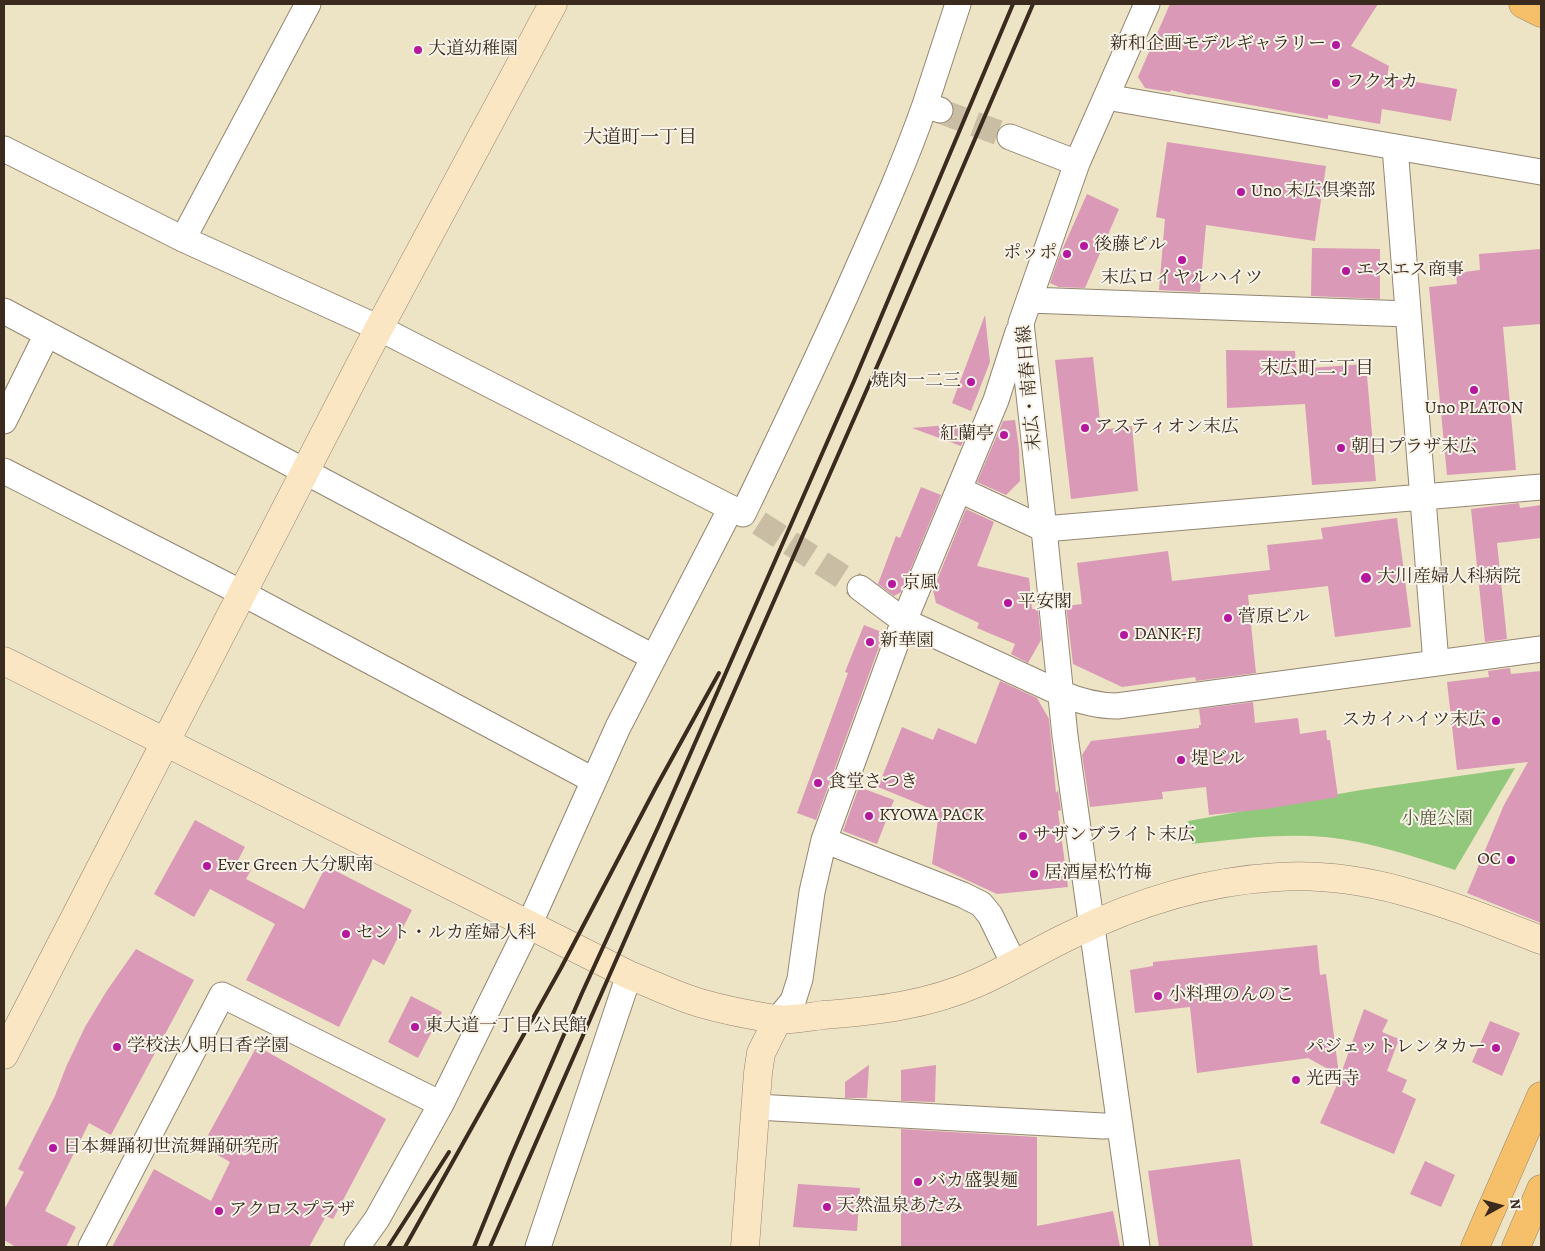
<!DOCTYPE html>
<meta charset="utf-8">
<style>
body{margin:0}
#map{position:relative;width:1545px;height:1251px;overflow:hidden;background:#ede3c5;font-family:Alegreya,serif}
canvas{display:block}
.frame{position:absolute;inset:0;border:5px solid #3b2a1e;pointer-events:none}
.north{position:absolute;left:1475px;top:1181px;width:50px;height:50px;-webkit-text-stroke:4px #f7f3e8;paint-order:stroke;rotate:83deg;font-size:14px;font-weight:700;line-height:20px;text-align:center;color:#3b2a1e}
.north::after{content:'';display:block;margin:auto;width:18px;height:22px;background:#3b2a1e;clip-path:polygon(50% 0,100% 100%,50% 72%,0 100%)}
</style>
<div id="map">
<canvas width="1545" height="1251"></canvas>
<div class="frame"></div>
<div class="north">N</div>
</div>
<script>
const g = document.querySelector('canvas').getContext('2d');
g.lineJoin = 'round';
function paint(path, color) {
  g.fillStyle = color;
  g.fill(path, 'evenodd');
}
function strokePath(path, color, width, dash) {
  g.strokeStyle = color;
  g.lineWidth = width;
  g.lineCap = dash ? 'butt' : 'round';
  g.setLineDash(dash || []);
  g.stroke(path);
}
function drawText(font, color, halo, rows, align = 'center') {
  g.font = font + ' Alegreya,"Noto Serif JP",serif';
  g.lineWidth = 4;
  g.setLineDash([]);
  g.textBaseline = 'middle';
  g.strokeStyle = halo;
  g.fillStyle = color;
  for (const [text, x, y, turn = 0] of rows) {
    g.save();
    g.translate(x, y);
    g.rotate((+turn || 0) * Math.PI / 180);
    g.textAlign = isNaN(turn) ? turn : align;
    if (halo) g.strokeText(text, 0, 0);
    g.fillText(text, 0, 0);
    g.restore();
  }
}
paint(new Path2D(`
 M1515,768L1455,870C1413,856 1371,842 1326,837C1281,833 1236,839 1192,844L1188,821L1361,790Z`), '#92c87b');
paint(new Path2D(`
 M1170,4H1378L1351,46L1389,66L1387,77L1457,89L1451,121L1382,109L1380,124L1328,115V119L1190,94V95L1171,90L1170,92L1145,88L1138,77Z
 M1167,142L1326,166L1315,241L1206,225L1200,292L1159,290L1165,219L1156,217Z
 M1087,194L1119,209L1085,288L1059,287L1050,283L1059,257Z
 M1312,248L1380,249V299L1311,296Z
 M1541,249V324L1503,327L1516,470L1447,475L1429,287L1457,284L1456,273L1480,270L1479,254Z
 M985,315L990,362L971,411L952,403Z
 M1226,350L1295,351L1296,369L1366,364L1376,481L1312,485L1305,404L1227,408Z
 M1093,357L1101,430L1132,426L1138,491L1071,499L1055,360Z
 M1015,420L1019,449L1020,481L1006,495L977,482L1003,421Z
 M971,423L961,446L912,428Z
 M921,487L941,495L901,592L894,596L878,584L896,536L900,538Z
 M1519,503L1520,508L1541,505V538L1497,543L1507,639L1485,642L1471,509Z
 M966,509L994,522L977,566L1029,578L1032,609H1038L1041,640L1028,663L1011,654L1015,644L977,628L979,623L936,603L933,590Z
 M1397,518L1411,627L1335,637L1328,586L1248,595L1256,673L1196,681L1195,677L1122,687L1073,664L1066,606L1082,604L1077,563L1168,551L1172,581L1270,570L1267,545L1323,539L1321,528Z
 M864,625L884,633L816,820L797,813L848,673L845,672Z
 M1510,668L1511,674L1541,671V923L1467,893L1504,805L1528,762L1457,770L1447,682L1489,677L1488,671Z
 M1000,681L1037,698L1049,719L1056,793L1058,790L1061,810L1058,811L1068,887L997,894L932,864L939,812L878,787L902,727L933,740L938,728L976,744Z
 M1253,702L1255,723L1298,718L1300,734L1326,730L1327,740H1330L1338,797L1266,809L1209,815L1206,787L1162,792L1163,799L1090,807L1082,755L1091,741L1199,728V725H1201L1199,709Z
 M859,787L894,800L877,844L843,831Z
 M195,820L245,847L237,862L251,870L246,879L304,909L326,866L412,910L384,965L373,959L339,1027L246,980L275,924L210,889L194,917L154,894Z
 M1317,945L1320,975L1326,974L1339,1075L1308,1058L1197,1073L1190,1007L1135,1013L1130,970L1153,966V962Z
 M136,949L194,980L111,1135L89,1123L45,1211L76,1227L66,1247H16L4,1240V1210L24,1172L18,1169L55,1096L66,1067L85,1027L106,992Z
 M411,996L442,1012L418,1058L388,1042Z
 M1364,1009L1388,1020L1382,1032L1399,1039L1387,1071L1407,1080L1402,1092L1416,1099L1394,1154L1320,1123L1337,1085Z
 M1490,1021L1520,1033L1502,1076L1472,1062Z
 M257,1046L386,1119L333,1219L326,1216L309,1247H112L154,1169L211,1201L230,1162L202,1146Z
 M869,1065L867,1098H845V1082Z
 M936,1065L935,1102L901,1101V1070Z
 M901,1129L1037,1137V1226L1113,1211L1120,1247H901Z
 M1240,1159L1253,1247H1159L1148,1171Z
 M1425,1161L1455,1175L1441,1207L1410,1194Z
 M798,1184L860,1188L857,1231L793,1227Z`), '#d999b7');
strokePath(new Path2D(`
 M940,111L1010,137
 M759,523L860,588`), '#c9bea4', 25, [25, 12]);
const street = new Path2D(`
 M308,4L183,239L379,328L731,508L618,727L529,925L441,1104L377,1219L357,1247
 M1106,97L1541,172
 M940,110L925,105L958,4
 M1010,137L1077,163L1021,323L1044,529L1065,736L1137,1247
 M1395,147L1436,663
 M4,149L183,239
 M1077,163L1147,4
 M1029,300L1408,314
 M4,311L653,657
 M4,421L47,334
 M4,471L242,593L593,780
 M960,490L1044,529L1541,487
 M743,514C783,431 823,348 860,263C883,211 906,159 925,105
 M860,588L904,621L1060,693C1079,701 1096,706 1117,706L1541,649
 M824,840L963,895L981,904L990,915L1014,964
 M778,1019L793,1001L800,979L812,892L824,840L904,621L996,400L1018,332
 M756,1107L1103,1126L1120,1125
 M91,1247L222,995L441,1104
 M538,1247L629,975`);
const secondary = new Path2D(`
 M4,661L629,975C652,984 676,996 700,1003C724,1010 750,1015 775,1019C790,1021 808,1017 823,1015C876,1011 928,1005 977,983C1009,969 1039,950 1071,935C1135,903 1206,881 1278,877C1372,871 1455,907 1541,940
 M4,1055L379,328L553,4
 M745,1247L758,1073L761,1053L778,1019`);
const highway = new Path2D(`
 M1523,4L1541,13
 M1475,1247L1541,1096
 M1516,1247L1541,1189`);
strokePath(street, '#948672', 27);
strokePath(secondary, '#948672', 29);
strokePath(highway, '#948672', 29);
strokePath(street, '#fff', 25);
strokePath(secondary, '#fbe6c4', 28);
strokePath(highway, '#f6c06b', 28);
strokePath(new Path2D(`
 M388,1247L449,1152
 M405,1247L561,968L655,789L719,673
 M474,1247L510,1159L582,993L659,825L854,381L1013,4
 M490,1247L886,346L1033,4`), '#3b2a1e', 4);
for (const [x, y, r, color] of [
 [1336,45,5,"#b5179e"],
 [418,50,5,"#b5179e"],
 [1336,83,5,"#b5179e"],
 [1241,192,5,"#b5179e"],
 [1084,246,5,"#b5179e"],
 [1067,254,5,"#b5179e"],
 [1182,260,5,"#b5179e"],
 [1346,271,5,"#b5179e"],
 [971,382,5,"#b5179e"],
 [1474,390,5,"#b5179e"],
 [1085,428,5,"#b5179e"],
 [1004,435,5,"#b5179e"],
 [1341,448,5,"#b5179e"],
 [1366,578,6,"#b5179e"],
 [892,584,5,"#b5179e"],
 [1008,603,5,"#b5179e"],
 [1228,618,5,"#b5179e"],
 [1124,635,5,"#b5179e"],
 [870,642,5,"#b5179e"],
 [1496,721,5,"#b5179e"],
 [1181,760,5,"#b5179e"],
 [818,783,5,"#b5179e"],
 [869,816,5,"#b5179e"],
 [1023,836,5,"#b5179e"],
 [1511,860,5,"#b5179e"],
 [207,866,5,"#b5179e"],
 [1034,874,5,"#b5179e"],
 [346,934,5,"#b5179e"],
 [1158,996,5,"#b5179e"],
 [415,1027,5,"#b5179e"],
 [117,1047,5,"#b5179e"],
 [1496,1048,5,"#b5179e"],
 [1296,1080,5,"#b5179e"],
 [53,1148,5,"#b5179e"],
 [918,1182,5,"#b5179e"],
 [827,1207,5,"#b5179e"],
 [219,1211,5,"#b5179e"]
]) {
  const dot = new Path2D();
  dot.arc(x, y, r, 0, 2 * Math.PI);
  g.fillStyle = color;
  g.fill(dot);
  strokePath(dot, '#f7f3e8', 2);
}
drawText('18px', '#3b2a1e', '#f7f3e8', [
 ["新和企画モデルギャラリー",1326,45,"right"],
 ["大道幼稚園",428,50],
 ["フクオカ",1346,83],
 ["Uno 末広倶楽部",1251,192],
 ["後藤ビル",1094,246],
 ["ポッポ",1057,254,"right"],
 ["エスエス商事",1356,271],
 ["末広ロイヤルハイツ",1182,279,"center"],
 ["焼肉一二三",961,382,"right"],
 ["Uno PLATON",1474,409,"center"],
 ["アスティオン末広",1095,428],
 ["紅蘭亭",994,435,"right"],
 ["朝日プラザ末広",1351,448],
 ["大川産婦人科病院",1377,578],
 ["京風",902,584],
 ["平安閣",1018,603],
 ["菅原ビル",1238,618],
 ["DANK-FJ",1134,635],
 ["新華園",880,642],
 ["スカイハイツ末広",1486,721,"right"],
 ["堤ビル",1191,760],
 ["食堂さつき",828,783],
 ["KYOWA PACK",879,816],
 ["サザンブライト末広",1033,836],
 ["OC",1501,860,"right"],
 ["Ever Green 大分駅南",217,866],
 ["居酒屋松竹梅",1044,874],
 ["セント・ルカ産婦人科",356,934],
 ["小料理のんのこ",1168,996],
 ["東大道一丁目公民館",425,1027],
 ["学校法人明日香学園",127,1047],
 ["パジェットレンタカー",1486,1048,"right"],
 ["光西寺",1306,1080],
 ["日本舞踊初世流舞踊研究所",63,1148],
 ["バカ盛製麺",928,1182],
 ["天然温泉あたみ",837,1207],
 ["アクロスプラザ",229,1211]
], 'left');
drawText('18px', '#3b2a1e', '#f7f3e8', [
 ["末広・南春日線",1030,388,-95]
]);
drawText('18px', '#55593a', '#f7f3e8', [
 ["小鹿公園",1437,820]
]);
drawText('19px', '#3b2a1e', '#f7f3e8', [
 ["大道町一丁目",640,138],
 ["末広町二丁目",1317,369]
]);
</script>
